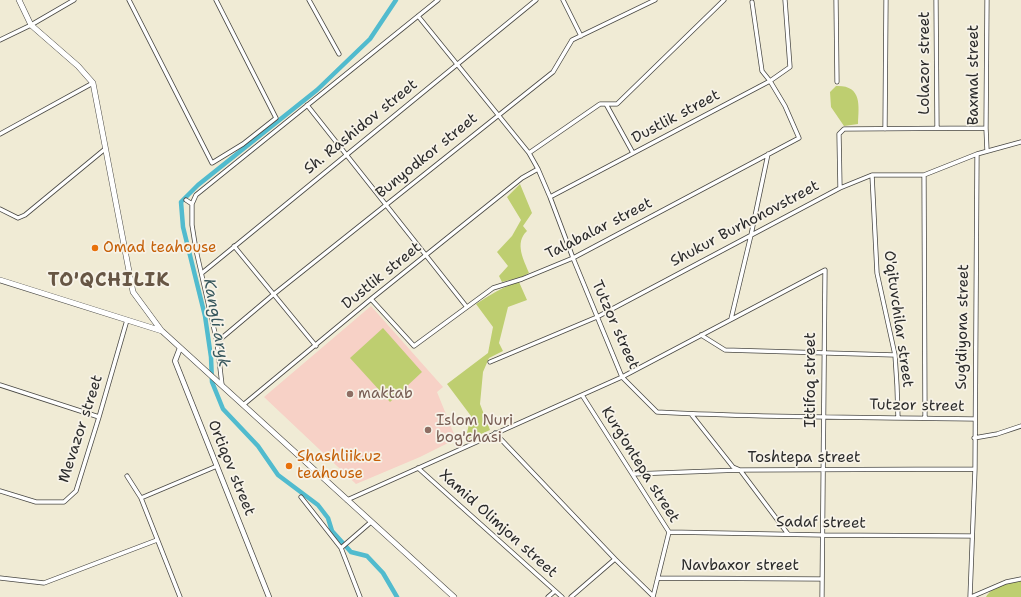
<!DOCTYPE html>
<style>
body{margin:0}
canvas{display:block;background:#f0ebd5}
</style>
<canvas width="1021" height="597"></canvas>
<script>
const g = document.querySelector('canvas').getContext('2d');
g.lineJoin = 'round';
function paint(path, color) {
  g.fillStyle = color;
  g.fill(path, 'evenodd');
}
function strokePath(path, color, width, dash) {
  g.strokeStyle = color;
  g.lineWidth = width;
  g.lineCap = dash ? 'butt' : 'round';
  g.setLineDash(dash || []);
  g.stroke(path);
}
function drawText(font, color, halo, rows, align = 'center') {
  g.font = font + ' "Shantell Sans",sans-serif';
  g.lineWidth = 3.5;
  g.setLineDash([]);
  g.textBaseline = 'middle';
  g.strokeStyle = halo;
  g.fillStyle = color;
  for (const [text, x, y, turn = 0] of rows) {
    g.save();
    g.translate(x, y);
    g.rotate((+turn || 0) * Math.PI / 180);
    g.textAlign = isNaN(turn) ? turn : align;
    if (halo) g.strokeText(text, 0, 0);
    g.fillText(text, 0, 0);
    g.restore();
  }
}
paint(new Path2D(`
 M371,306L443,387L437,392L456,439L420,457L356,484L264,397Z`), '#f7d1c6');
paint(new Path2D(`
 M836,86C862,85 859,105 858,124L844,126L831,107L830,92Z
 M520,184L532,213L523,226L527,231C514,243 524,260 529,273L522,277L502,282L499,276L508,266L497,252L512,236L521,220L507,197Z
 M519,282L527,300L508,307L499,343L503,351L489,358L483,372L480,404L490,430L465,441L471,416L447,384L488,353L493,327L476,304C490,295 502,287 519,282Z
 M383,328L422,372L390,402L350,358Z
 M1021,581V597H986C992,586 1009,583 1021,581Z`), '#bece70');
strokePath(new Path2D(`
 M396,0L370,39L317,90L198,185L181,202L183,227L205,316L211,357L212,382L223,409L258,446L278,475L318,505L328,518L332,531L351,552L367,556L383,573L397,597`), '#51bbce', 4.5);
const minor = new Path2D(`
 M129,0L212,163L243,144L276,118L216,0
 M309,0L339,54
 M563,0L581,36
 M836,0L837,82
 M936,0L937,128
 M418,16L529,153L538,169L550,197L573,258L622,377L657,412C762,418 868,417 974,419
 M0,40L31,25L74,0
 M606,104L633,153
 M307,105L466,306
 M885,129L886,0
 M0,134L93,83
 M987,151L986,128L987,0
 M529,153L600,104H617L724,0
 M872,175L877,273L895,355L897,386L898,418
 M924,175L925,418
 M840,188L839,134L844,129L986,128
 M550,197L770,81L790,67L785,0
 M186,200L192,204V225L196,250L217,342L222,385
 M192,204L196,195L438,0
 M0,209L18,218L25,215L105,149
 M234,246L316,346
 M202,273L536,0
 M371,299L414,346L493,288L522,279L573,258L799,138L785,106L770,81L762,71L752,2
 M731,319L751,235L768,154
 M701,335L725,350L895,355
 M217,342L274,294L553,72L572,40L655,0
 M490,362L597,317L840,188L872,175H924L977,154L1021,142
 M0,385L99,417
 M582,395L669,532L653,597
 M243,405L371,299L522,178L538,169
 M691,414L733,467L740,470L788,534
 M495,433L615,559L571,597
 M974,438L997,434L1021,426
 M418,468L562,597
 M633,474L740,470L975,469
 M127,476L141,498L180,597
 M0,491L36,502H64L76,491L99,417L127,320
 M301,497L341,548L360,597
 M141,498L217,466
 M347,500L622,377L825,270L822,597
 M669,532L822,535L972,536
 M341,548L371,522
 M615,559L653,596
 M0,578L44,583L157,540
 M658,578L822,579
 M548,597L555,591
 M970,597L975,469L977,154
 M971,597L1006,582L1021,579`);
const tertiary = new Path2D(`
 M180,348L175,361L269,597`);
const secondary = new Path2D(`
 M19,0L31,25L78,66L93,83L133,292L161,330
 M0,280L162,331L454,597`);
strokePath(minor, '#494844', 5);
strokePath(tertiary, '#494844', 6);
strokePath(secondary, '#494844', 6);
strokePath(minor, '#fff', 3.5);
strokePath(tertiary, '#fff', 4.5);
strokePath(secondary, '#fff', 5);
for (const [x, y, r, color] of [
 [95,248,4,"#e8710a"],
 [350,394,4,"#8d6e63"],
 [428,430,4,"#8d6e63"],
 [289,466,4,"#e8710a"]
]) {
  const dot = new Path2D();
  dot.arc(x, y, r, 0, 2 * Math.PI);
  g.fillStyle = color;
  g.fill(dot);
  strokePath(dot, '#f7f3e8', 1.5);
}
drawText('15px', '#2b2b2b', '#f7f3e8', [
 ["Lolazor street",925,63,-90],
 ["Baxmal street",974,75,-90],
 ["Dustlik street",676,117,-28],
 ["Sh. Rashidov street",361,127,-39],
 ["Bunyodkor street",427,156,-39],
 ["Shukur Burhonovstreet",745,224,-28],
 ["Talabalar street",599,229,-27],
 ["Dustlik street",382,276,-39],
 ["O'qituvchilar street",898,319,82],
 ["Tutzor street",615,325,66],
 ["Sug'diyona street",963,327,-89],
 ["Ittifoq street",811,380,-90],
 ["Tutzor street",917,406,1],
 ["Mevazor street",81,429,-72],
 ["Toshtepa street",804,458],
 ["Kurg'ontepa street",640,465,58],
 ["Ortiqov street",231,468,68],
 ["Sadaf street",821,523,1],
 ["Xamid Olimjon street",498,524,42],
 ["Navbaxor street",740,566]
]);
drawText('15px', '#c56008', '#f7f3e8', [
 ["Omad teahouse",103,248],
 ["Shashliik.uz",297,457],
 ["teahouse",297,474]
], 'left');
drawText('15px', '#785e54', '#f7f3e8', [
 ["maktab",358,394],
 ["Islom Nuri",436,421],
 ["bog'chasi",436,438]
], 'left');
drawText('italic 16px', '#36565c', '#f7f3e8', [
 ["Kangli aryk",216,323,80]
]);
g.letterSpacing = '1px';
drawText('bold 19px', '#675645', '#f7f3e8', [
 ["TO'QCHILIK",109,281]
]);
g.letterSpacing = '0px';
</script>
